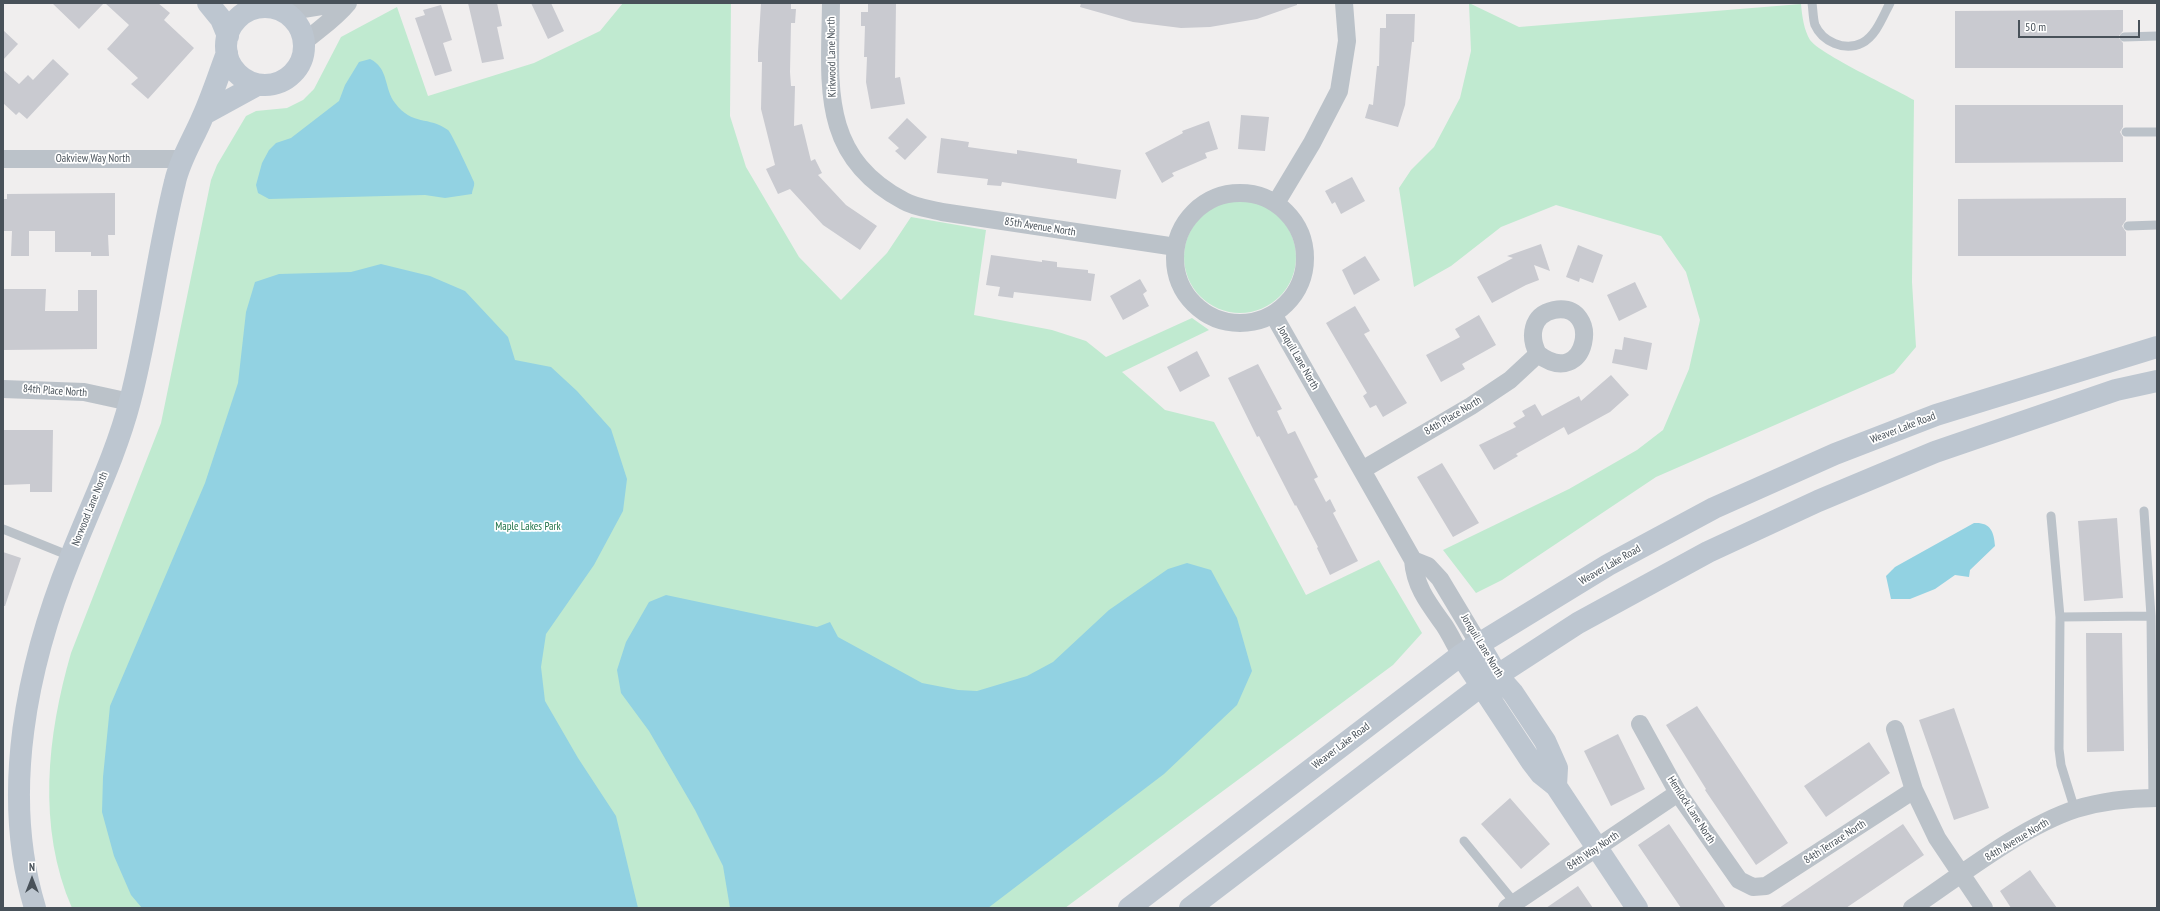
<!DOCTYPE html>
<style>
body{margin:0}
#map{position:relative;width:2160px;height:911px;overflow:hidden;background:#f0eeee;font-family:"PT Sans Narrow",sans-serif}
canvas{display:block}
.frame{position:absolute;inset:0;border:4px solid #485159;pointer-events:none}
.north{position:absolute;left:12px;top:859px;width:40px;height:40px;-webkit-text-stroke:3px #fff;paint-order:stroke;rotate:0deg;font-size:11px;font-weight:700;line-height:16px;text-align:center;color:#485159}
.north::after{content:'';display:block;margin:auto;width:14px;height:18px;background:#485159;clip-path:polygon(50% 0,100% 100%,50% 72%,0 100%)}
.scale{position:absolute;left:2018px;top:20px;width:122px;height:18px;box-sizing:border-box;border:2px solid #485159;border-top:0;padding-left:5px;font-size:12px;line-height:14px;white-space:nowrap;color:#485159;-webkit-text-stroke:3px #fff;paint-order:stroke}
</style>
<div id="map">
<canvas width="2160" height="911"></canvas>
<div class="frame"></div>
<div class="north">N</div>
<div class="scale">50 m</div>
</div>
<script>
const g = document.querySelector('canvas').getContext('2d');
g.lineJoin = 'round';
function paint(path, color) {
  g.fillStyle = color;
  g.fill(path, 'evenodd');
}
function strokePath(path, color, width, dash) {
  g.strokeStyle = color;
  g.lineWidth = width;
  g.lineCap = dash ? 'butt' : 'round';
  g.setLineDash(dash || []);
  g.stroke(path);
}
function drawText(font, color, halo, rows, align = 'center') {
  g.font = font + ' "PT Sans Narrow",sans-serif';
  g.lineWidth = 3.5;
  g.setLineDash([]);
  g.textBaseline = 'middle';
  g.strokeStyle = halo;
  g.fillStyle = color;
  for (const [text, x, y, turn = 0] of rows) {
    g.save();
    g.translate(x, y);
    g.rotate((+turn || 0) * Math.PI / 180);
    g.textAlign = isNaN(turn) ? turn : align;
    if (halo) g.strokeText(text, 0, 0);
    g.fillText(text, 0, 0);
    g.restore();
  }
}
paint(new Path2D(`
 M623,3H731L730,116L746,167L799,257L841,300L887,253L911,217L986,230L974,315L1052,330L1086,341L1106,357L1192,318L1209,330L1122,372L1165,410L1214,422L1306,595L1379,560L1422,633L1393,665L1065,908H72C37,827 47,736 71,653L161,423L211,180L217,165L246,116L256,111L287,108L303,100L314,89L341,37L397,7L428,96L534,63L600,31Z
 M1469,3L1519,27L1801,4C1802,16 1804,30 1810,40C1820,54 1895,89 1914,100L1912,282L1916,347L1894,373L1656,477L1502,580L1476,593L1443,550L1569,489L1637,450L1663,430L1689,369L1700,320L1686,272L1661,236L1556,205L1501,227L1451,266L1414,287L1399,188L1411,170L1434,147L1460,98L1471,51Z
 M1184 257a56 56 0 1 1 112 0a56 56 0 1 1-112 0Z`), '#c0ead0');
paint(new Path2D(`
 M370,59C389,68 384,89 395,103C412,126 429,116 448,130C451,132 472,177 474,182C475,186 472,190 472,194L445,198L425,195L269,199L258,193L256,185L262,163L269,150L276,143L291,138L339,101L345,85L359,62Z
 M381,264L430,276L465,291L508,337L515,360L551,367L577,391L611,429L627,479L623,511L594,565L546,634L541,667L545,701L578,758L616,816L638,908H142L131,895L114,856L102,812L103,777L110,706L205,483L238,383L246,312L255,282L279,274L351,272Z
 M1974,523C1990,522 1994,531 1995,546L1970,570L1969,577L1955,575L1935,589L1910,599H1891L1886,576L1895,567Z
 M1187,563L1211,570L1237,618L1252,671L1237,705L1164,774L988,908H730L723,866L695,810L649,731L621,693L617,670L626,642L649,602L666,595L817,627L830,622L838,637L922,683L958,690L977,691L1027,676L1053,662L1109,610L1168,569Z`), '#92d2e2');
paint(new Path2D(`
 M52,3H104L79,29Z
 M105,3H158L170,13L164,20L194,48L148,99L131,84L138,78L107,49L129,25Z
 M468,3H497L502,26L497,27L504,59L482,63Z
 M531,3H551L564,31L548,39Z
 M761,3H791V9H796L795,23H791L790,72L791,86H795L794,126L802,124L811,161L815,159L822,173L818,175L846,205L877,226L860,250L823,225L790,189L778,194L766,169L775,165L761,109L762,62H758V52Z
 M868,3H896L895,78L900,77L905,104L871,109L866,82L867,57H864L865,26H861V12H868Z
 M1081,3H1297V5L1257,19L1210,27L1181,28L1133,22L1080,7Z
 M441,5L452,40L443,43L452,71L435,76L415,18L425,15L423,10Z
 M2123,10V31L2118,37L2123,43V68H1955V11Z
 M1386,14H1415L1414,42H1412L1405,105L1398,127L1365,118L1369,104L1373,105L1377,66H1379L1380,28H1386Z
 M3,30L18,44L3,60Z
 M53,59L69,74L27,119L19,112L16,115L3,103V70L19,84L28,75L33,80Z
 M1955,105H2123V127L2120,132L2123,137V162L1955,163Z
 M1241,115L1269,117L1265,151L1238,149Z
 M907,118L927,137L905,160L895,151L899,148L888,138Z
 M1209,121L1218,149L1205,153L1207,158L1172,173L1174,176L1162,183L1145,153L1183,133L1182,131Z
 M941,138L969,142L968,147L1017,154V150L1077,159V163L1121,170L1116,199L1002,182L1001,186L987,185L988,179L937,173Z
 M1352,177L1365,201L1341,214L1335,202L1332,204L1325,191Z
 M115,193V235H108L109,256H91V252H55V231H29V256H11L12,231H3V199H7V194Z
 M2126,198V220L2122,226L2126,232V256H1958V199Z
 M1541,244L1550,271L1534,265L1539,280L1526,285L1492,303L1477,277L1513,258L1507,256Z
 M1578,245L1603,255L1593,283L1580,278L1579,282L1566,277Z
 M991,255L1042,262V260L1057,262V267L1088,270V273L1095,274L1091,301L1014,292L1013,298L998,296L1000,287L986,285Z
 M1365,256L1380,280L1354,295L1342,270Z
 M1140,279L1147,291L1143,294L1149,306L1123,320L1110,296Z
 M1635,282L1647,307L1619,321L1607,295Z
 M3,289H46L45,311H78V290H97V349L3,350Z
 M1355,306L1370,331L1364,334L1407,403L1383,417L1376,405L1370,408L1363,396L1367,393L1326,323Z
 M1479,315L1496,345L1462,364L1465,369L1441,382L1426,355L1460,337L1455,329Z
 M1624,337L1652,343L1647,370L1612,363L1615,349L1622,350Z
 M1197,351L1210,376L1180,392L1167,367Z
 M1258,364L1282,409L1277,411L1288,434L1295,431L1318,477L1314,479L1326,502L1330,499L1336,511L1333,513L1358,561L1330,575L1317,548L1318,547L1296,505L1295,506L1259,436L1257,437L1228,378Z
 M1611,375L1629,395L1610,412L1568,435L1564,427L1516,454L1518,456L1494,470L1479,445L1516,427L1513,423L1525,416L1522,411L1535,404L1542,416L1579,396L1581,401Z
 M3,430H53L52,492H30V484L3,485Z
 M1442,463L1479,523L1453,537L1417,477Z
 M2117,518L2123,598L2084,601L2078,521Z
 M3,552L21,558L5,606H3Z
 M2086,633H2122L2124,751L2087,752Z
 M1697,706L1788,843L1756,865L1705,790L1706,789L1666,725Z
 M1954,708L1989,808L1954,820L1919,720Z
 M1618,734L1645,789L1611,806L1584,751Z
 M1869,742L1890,773L1826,817L1804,786Z
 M1510,798L1550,844L1521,869L1481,824Z
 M1669,824L1712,887L1726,908H1681L1638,845Z
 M1903,824L1924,855L1874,889L1846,908H1779Z
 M2030,870L2039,883L2057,908H2011L2000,891Z
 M1578,886L1593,908H1546Z`), '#c9cad0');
strokePath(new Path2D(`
 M1812,3C1813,9 1813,19 1815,25C1822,41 1844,52 1862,43C1876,36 1883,16 1890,3
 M2124,37L2157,36
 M2126,132H2157
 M2128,226L2157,225
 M2144,511L2151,616L2153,798
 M2051,516L2060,617L2059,749L2061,765L2075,810
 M3,529L70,556
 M2060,617L2151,616
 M1464,841L1515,903`), '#bbc2c9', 9);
strokePath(new Path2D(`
 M831,3C830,85 819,156 904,201C914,207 930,209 942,212L1176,247
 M283,12C305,10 326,4 348,3C335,19 319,29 304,42
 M3,159H183
 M1175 258a65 65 0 1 1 130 0a65 65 0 1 1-130 0Z
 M1276,203L1312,143L1339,91L1347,41L1344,3
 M1273,314L1413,560C1415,587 1429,604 1444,625C1450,634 1455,645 1461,655
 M3,389L84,392L130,402
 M1362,470L1471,406L1510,380L1538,354C1588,392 1603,301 1554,310C1531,315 1529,337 1538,354
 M1413,560L1428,566L1440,579L1479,644
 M1640,724L1678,793L1739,880L1753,887L1766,886L1914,790
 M1895,729L1914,790L1937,838L1984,908
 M1507,908L1678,793
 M1912,908C1960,876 2021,827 2076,809C2102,801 2130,798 2157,798`), '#bbc2c9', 18);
strokePath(new Path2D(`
 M208,3L221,19L228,36
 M226 46a39 39 0 1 1 78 0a39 39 0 1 1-78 0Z
 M204,114L257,85
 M1479,644L1497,675L1513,693L1545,741L1557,768L1556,786
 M1461,655L1531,761L1541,774L1556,786L1637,908
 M35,908C0,793 27,665 71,556C91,505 116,455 130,401C149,329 157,254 175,182C180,159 194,138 203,116C212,96 219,74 227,53
 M1129,908L1461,655L1608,565L1714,508L1835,454L1936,415L2157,347
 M1190,908L1481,686L1578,623L1708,552L1818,501L1935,452L2116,390L2157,381`), '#bdc6d0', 22);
drawText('11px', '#485159', '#fff', [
 ["Kirkwood Lane North",832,57,-91],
 ["Oakview Way North",93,159],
 ["85th Avenue North",1040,227,9],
 ["Jonquil Lane North",1298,358,60],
 ["84th Place North",55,391,4],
 ["84th Place North",1453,416,-31],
 ["Weaver Lake Road",1903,428,-21],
 ["Norwood Lane North",90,509,-68],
 ["Weaver Lake Road",1610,565,-30],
 ["Jonquil Lane North",1482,646,59],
 ["Weaver Lake Road",1341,746,-37],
 ["Hemlock Lane North",1691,810,57],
 ["84th Avenue North",2017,840,-31],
 ["84th Terrace North",1835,842,-33],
 ["84th Way North",1593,851,-34]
]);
drawText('11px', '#207349', '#fff', [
 ["Maple Lakes Park",528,527]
]);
</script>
